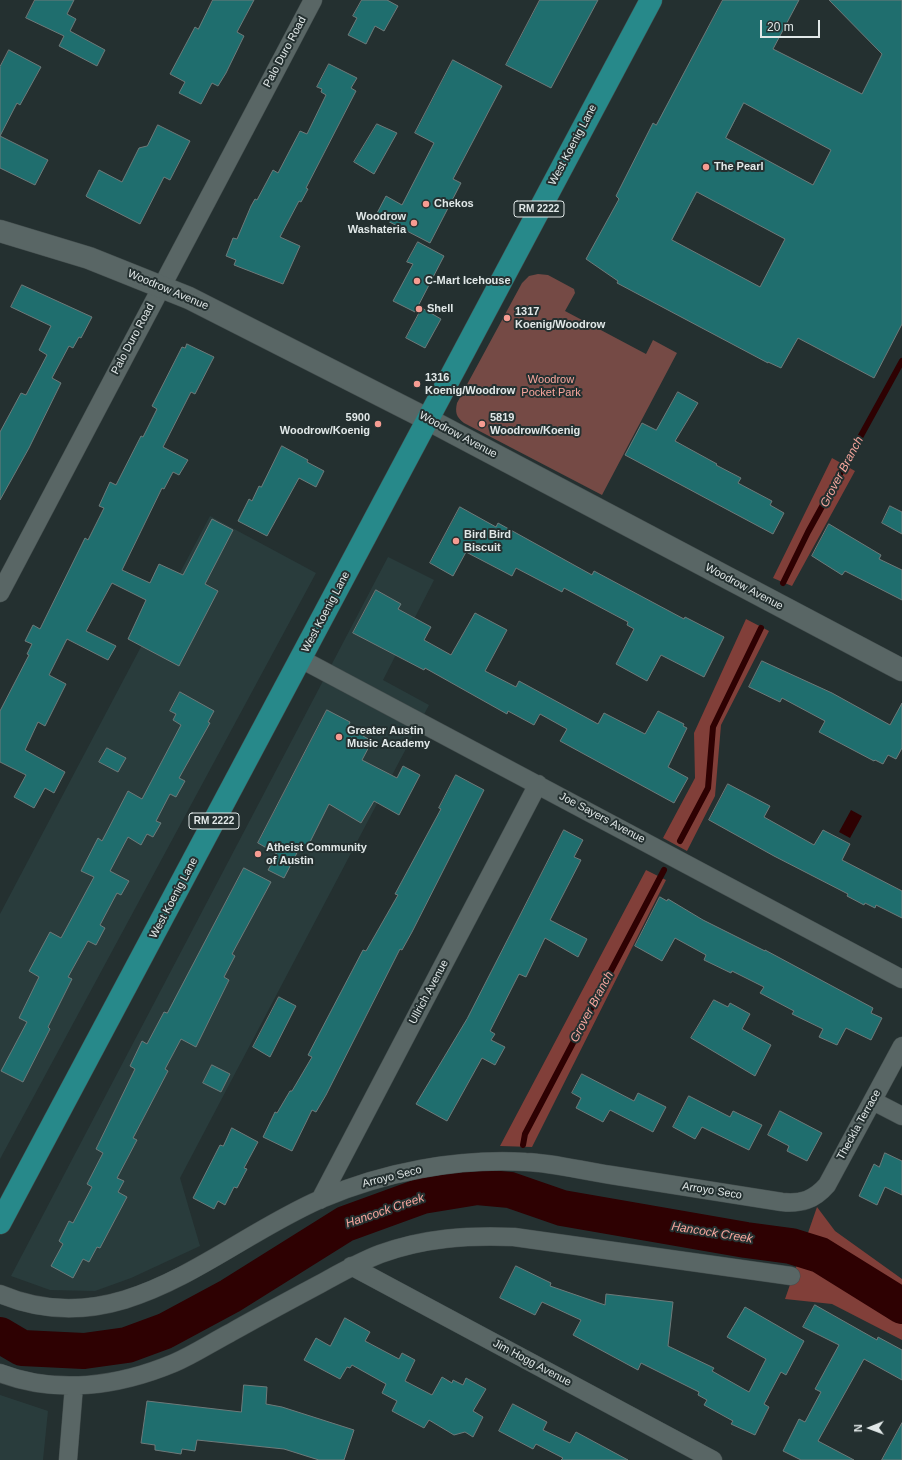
<!DOCTYPE html>
<style>
body{margin:0}
#map{position:relative;width:902px;height:1460px;overflow:hidden;background:#243030;font-family:Helvetica,sans-serif}
canvas{display:block}
.north{position:absolute;left:850px;top:1408px;width:40px;height:40px;-webkit-text-stroke:3px #243030;paint-order:stroke;rotate:269deg;font-size:11px;font-weight:700;line-height:16px;text-align:center;color:#e1e8e8}
.north::after{content:'';display:block;margin:auto;width:14px;height:18px;background:#e1e8e8;clip-path:polygon(50% 0,100% 100%,50% 72%,0 100%)}
.scale{position:absolute;left:760px;top:20px;width:60px;height:18px;box-sizing:border-box;border:2px solid #e1e8e8;border-top:0;padding-left:5px;font-size:12px;line-height:14px;white-space:nowrap;color:#e1e8e8;-webkit-text-stroke:3px #243030;paint-order:stroke}
</style>
<div id="map">
<canvas width="902" height="1460"></canvas>
<div class="north">N</div>
<div class="scale">20 m</div>
</div>
<script>
const g = document.querySelector('canvas').getContext('2d');
g.lineJoin = 'round';
function paint(path, color) {
  g.fillStyle = color;
  g.fill(path, 'evenodd');
}
function strokePath(path, color, width, dash) {
  g.strokeStyle = color;
  g.lineWidth = width;
  g.lineCap = dash ? 'butt' : 'round';
  g.setLineDash(dash || []);
  g.stroke(path);
}
function drawText(font, color, halo, rows, align = 'center') {
  g.font = font + ' Helvetica,sans-serif';
  g.lineWidth = 4;
  g.setLineDash([]);
  g.textBaseline = 'middle';
  g.strokeStyle = halo;
  g.fillStyle = color;
  for (const [text, x, y, turn = 0] of rows) {
    g.save();
    g.translate(x, y);
    g.rotate((+turn || 0) * Math.PI / 180);
    g.textAlign = isNaN(turn) ? turn : align;
    if (halo) g.strokeText(text, 0, 0);
    g.fillText(text, 0, 0);
    g.restore();
  }
}
paint(new Path2D(`
 M210,516L316,573L0,1159V914Z
 M388,557L434,580L383,680L429,705L180,1178L200,1246L131,1278L95,1291L50,1290L11,1276Z
 M0,1395L48,1411L43,1460H0Z`), '#293c3c');
paint(new Path2D(`
 M538,274L548,275L574,289L575,293L565,311L646,354L653,340L677,353L602,495L464,423C456,417 455,412 457,403L522,283L529,276Z`), '#754a45');
paint(new Path2D(`
 M832,458L855,471L792,586L773,578Z
 M746,619L769,631L721,725L715,796L687,851L663,838L695,778L694,733Z
 M646,870L666,880L532,1147L500,1146Z
 M817,1207L835,1231L902,1279V1340L832,1304L785,1299Z`), '#813f39');
paint(new Path2D(`
 M851,810L862,816L850,838L839,832Z`), '#2e0102');
strokePath(new Path2D(`
 M783,583L808,532L902,361
 M680,841L708,788L713,727L761,628
 M523,1145L525,1134L664,870
 M510,1190L514,1178`), '#2e0102', 6);
strokePath(new Path2D(`
 M0,1335L22,1348L84,1351L127,1345L165,1331L230,1296L345,1224L422,1196L477,1187L510,1190L562,1208L746,1240L791,1246L820,1255L902,1306`), '#2e0102', 36);
const building = new Path2D(`
 M35,0H74L67,14L76,19L70,31L105,50L97,66L59,46L64,36L26,18Z
 M213,0H254L237,32L244,36L226,73L218,86L212,83L201,104L179,93L185,82L170,74L195,27L198,29Z
 M362,0H387L398,6L384,31L375,26L366,44L348,35L357,18L353,16Z
 M540,0H598L551,88L506,65Z
 M723,0H799L773,49L862,94L882,54L829,0H902V324L874,378L798,338L781,368L768,362V363L617,283L618,281L586,259L619,199L616,196L653,123L656,125ZM744,103L831,150L813,185L726,138ZM697,192L785,239L760,287L672,240Z
 M9,50L41,67L20,105L17,103L0,136L48,160L35,185L0,168V67Z
 M453,60L502,86L453,179L461,183L430,243L376,215L386,196L402,205L434,143L415,133Z
 M329,64L357,78L351,88L356,91L306,188L308,189L301,202L299,201L280,237L300,246L283,284L234,265L236,260L226,256L233,238L237,239L251,206L255,199L257,200L273,170L278,173L300,131L307,134L326,95L321,92L322,89L317,87Z
 M377,124L397,133L374,174L354,162Z
 M158,125L190,141L170,180L164,177L140,224L87,197L86,196L99,170L122,182L139,148L147,146Z
 M418,242L444,256L415,312L393,301L413,264L407,262Z
 M22,285L92,317L81,338L79,337L73,348L69,346L52,378L61,383L29,448L0,500V432L21,393L26,395L47,355L39,350L51,326L11,307Z
 M422,308L441,319L425,348L406,338Z
 M187,344L214,357L195,394L191,392L163,447L188,460L179,475L173,472L164,489L162,488L122,570L150,583L159,564L183,575L212,519L233,530L205,584L218,591L179,666L128,639L146,600L112,583L86,631L116,646L108,660L67,639L49,675L66,684L45,726L38,722L25,750L65,772L54,793L45,788L34,808L14,797L26,775L0,762V711L29,655L27,654L32,644L25,641L33,625L40,629L85,538L88,540L104,508L99,506L110,482L116,485L141,436L143,437L157,409L152,406L182,347L185,348Z
 M678,392L698,403L675,441L717,464L716,465L741,478L738,483L772,501L770,505L784,513L773,534L625,455L642,423L656,430Z
 M282,446L308,460L307,462L324,471L316,487L299,478L267,536L238,521L249,499L252,501L259,486L261,487Z
 M890,506L902,512V534L882,523Z
 M460,507L496,527L498,523L592,575L594,571L684,619L685,617L724,637L704,677L661,655L647,681L616,664L634,629L627,625L628,622L564,588L562,592L516,568L512,576L466,552L453,576L430,563Z
 M829,524L881,555L879,559L902,570V600L845,571L842,575L812,556Z
 M376,590L401,604L398,609L431,627L424,640L451,655L475,613L507,630L485,671L516,687L519,681L598,724L604,713L645,734L658,711L684,724L683,726L687,728L668,767L688,778L674,803L560,741L567,729L540,714L534,725L508,711L507,714L425,668L424,670L353,633Z
 M762,661L832,693L890,725L902,703V748L896,759L888,755L883,764L875,760L874,761L819,732L825,721L782,698L780,702L749,687Z
 M180,692L214,711L208,722L210,723L179,778L185,781L176,797L170,794L156,821L161,823L153,837L147,834L141,845L128,837L110,871L129,881L121,895L117,893L100,925L105,928L96,945L88,941L68,977L72,979L48,1027L50,1029L23,1082L1,1071L27,1022L19,1018L39,977L29,971L50,932L61,938L94,877L81,871L98,838L102,841L128,791L142,799L181,725L173,720L176,714L170,711Z
 M327,710L350,722L349,724L365,732L363,736L372,741L362,760L397,778L403,766L420,775L399,815L374,801L361,823L329,804L307,848L301,845L284,878L268,870L277,854L258,843Z
 M107,748L126,758L118,772L99,762Z
 M456,775L484,790L412,932L402,950L400,949L326,1095L316,1112L312,1110L292,1151L263,1137L275,1112L277,1113L290,1091H292L312,1057L308,1055L363,950L366,951L398,895L395,894L441,809L439,808Z
 M728,784L770,806L764,817L814,845L823,830L850,844L842,860L902,891V918L876,905L875,908L865,903L864,905L847,896L848,894L774,856L709,820Z
 M564,830L583,840L574,857L581,860L550,920L587,939L578,957L545,938L526,977L519,974L490,1031L495,1034L491,1040L505,1047L495,1065L482,1058L447,1121L416,1104L467,1019Z
 M244,868L271,882L232,954L235,956L224,977L229,980L196,1047L181,1039L165,1069L168,1071L133,1138L137,1140L117,1178L124,1181L118,1192L127,1197L100,1248L97,1247L89,1262L83,1259L73,1278L51,1266L63,1244L59,1241L69,1221L73,1223L92,1187L87,1184L103,1153L96,1149L135,1069L130,1066L142,1041L147,1044L164,1012L167,1013Z
 M660,897L667,901L668,899L703,920L765,951V950L873,1008L871,1013L882,1018L871,1040L846,1028L837,1045L819,1037L823,1029L792,1014L794,1011L760,993L764,987L732,971L731,973L704,960L706,955L675,938L662,961L635,946Z
 M279,997L296,1006L270,1057L253,1047Z
 M714,1000L728,1007L730,1003L750,1014L742,1029L771,1045L755,1076L691,1038Z
 M212,1065L230,1074L221,1092L203,1083Z
 M582,1074L634,1101L638,1093L666,1107L653,1132L610,1110L603,1122L576,1108L581,1098L572,1093Z
 M689,1096L730,1117L733,1111L762,1125L749,1150L702,1127L695,1139L673,1127Z
 M780,1111L822,1133L807,1161L787,1151L789,1146L768,1135Z
 M232,1128L258,1142L244,1168L247,1169L237,1188L234,1187L225,1205L218,1201L214,1209L193,1198L220,1145L223,1146Z
 M885,1153L902,1161V1195L885,1187L877,1205L859,1196L874,1164L879,1167Z
 M516,1266L551,1283L550,1286L605,1305L606,1294L673,1302L668,1346L714,1368L712,1371L749,1392L766,1359L727,1337L745,1307L804,1341L786,1375L781,1372L764,1404L769,1407L755,1435L731,1424L733,1421L704,1405L707,1400L698,1395L699,1392L641,1363L638,1370L573,1335L581,1320L542,1302L535,1315L500,1298Z
 M815,1305L877,1340L878,1337L902,1350V1380L864,1359L818,1441L854,1460H801L783,1451L799,1419L805,1422L821,1392L815,1389L839,1345L803,1327Z
 M345,1318L370,1332L365,1341L399,1359L402,1353L415,1360L405,1381L432,1395L442,1377L452,1383L453,1380L463,1385L466,1378L486,1389L473,1411L483,1417L473,1437L465,1432L454,1435L429,1420L424,1428L392,1411L397,1401L382,1393L386,1384L352,1365L350,1368L347,1367L340,1379L304,1360L316,1338L330,1346Z
 M244,1385L267,1387L266,1404L282,1407L354,1430L344,1460H319L284,1449L197,1440L195,1451L182,1449L181,1454L155,1450V1445L141,1443L147,1401L241,1412Z
 M513,1404L547,1422L543,1430L570,1443L576,1432L628,1460H561L563,1458L536,1444L533,1449L499,1431Z
 M902,1423V1460H882Z`);
paint(building, '#1f6e6e');
strokePath(building, '#6e7a7a', 1);
const street = new Path2D(`
 M0,593L313,0
 M301,659L902,979
 M873,1101L902,1116
 M320,1200L538,784
 M351,1266L713,1460
 M0,1294C122,1346 217,1244 321,1199C384,1172 457,1158 526,1162C554,1163 583,1171 611,1175C668,1184 725,1193 782,1202C801,1204 814,1200 827,1185L902,1046
 M0,1373C57,1395 119,1386 174,1363C193,1355 211,1343 230,1333C260,1316 290,1300 320,1284C340,1273 359,1262 380,1254C424,1238 468,1235 514,1237L791,1276
 M68,1460L74,1386`);
const secondary = new Path2D(`
 M0,231L89,258L189,298L427,419L902,670`);
const primary = new Path2D(`
 M0,1223L651,0`);
strokePath(street, '#444e4e', 19);
strokePath(secondary, '#444e4e', 23);
strokePath(primary, '#444e4e', 23);
strokePath(street, '#596665', 18);
strokePath(secondary, '#596665', 22);
strokePath(primary, '#27898a', 22);
for (const [x, y, r, color] of [
 [706,167,4,"#f59c92"],
 [426,204,4,"#f59c92"],
 [414,223,4,"#f59c92"],
 [417,281,4,"#f59c92"],
 [419,309,4,"#f59c92"],
 [507,318,4,"#f59c92"],
 [417,384,4,"#f59c92"],
 [378,424,4,"#f59c92"],
 [482,424,4,"#f59c92"],
 [456,541,4,"#f59c92"],
 [339,737,4,"#f59c92"],
 [258,854,4,"#f59c92"]
]) {
  const dot = new Path2D();
  dot.arc(x, y, r, 0, 2 * Math.PI);
  g.fillStyle = color;
  g.fill(dot);
  strokePath(dot, '#243030', 1.5);
}
for (const [x, y, w] of [
 [539,209,50],
 [214,821,50]
]) {
  const box = new Path2D();
  box.roundRect(x - w / 2, y - 8, w, 16, 3);
  g.fillStyle = '#243030';
  g.fill(box);
  strokePath(box, '#e1e8e8', 1);
}
drawText('bold 10px', '#e1e8e8', null, [
 ["RM 2222",539,209],
 ["RM 2222",214,821]
]);
drawText('11px', '#e1e8e8', '#243030', [
 ["Palo Duro Road",285,52,-62],
 ["West Koenig Lane",573,145,-62],
 ["Woodrow Avenue",168,290,23],
 ["Palo Duro Road",133,339,-62],
 ["Woodrow Avenue",458,435,28],
 ["Woodrow Avenue",744,587,28],
 ["West Koenig Lane",326,612,-62],
 ["Joe Sayers Avenue",602,818,28],
 ["West Koenig Lane",174,898,-62],
 ["Ullrich Avenue",429,992,-62],
 ["Theckla Terrace",859,1125,-61],
 ["Arroyo Seco",392,1177,-14],
 ["Arroyo Seco",712,1191,9],
 ["Jim Hogg Avenue",532,1363,28]
]);
drawText('bold 11px', '#e1e8e8', '#243030', [
 ["The Pearl",714,167],
 ["Chekos",434,204],
 ["Woodrow",406,217,"right"],
 ["Washateria",406,230,"right"],
 ["C-Mart Icehouse",425,281],
 ["Shell",427,309],
 ["1317",515,312],
 ["Koenig/Woodrow",515,325],
 ["1316",425,378],
 ["Koenig/Woodrow",425,391],
 ["5900",370,418,"right"],
 ["Woodrow/Koenig",370,431,"right"],
 ["5819",490,418],
 ["Woodrow/Koenig",490,431],
 ["Bird Bird",464,535],
 ["Biscuit",464,548],
 ["Greater Austin",347,731],
 ["Music Academy",347,744],
 ["Atheist Community",266,848],
 ["of Austin",266,861]
], 'left');
drawText('11px', '#f9a79e', '#243030', [
 ["Woodrow",551,380],
 ["Pocket Park",551,393]
]);
drawText('italic 12px', '#f8a79e', '#243030', [
 ["Grover Branch",842,472,-62],
 ["Grover Branch",592,1007,-62],
 ["Hancock Creek",385,1211,-19],
 ["Hancock Creek",712,1233,9]
]);
</script>
